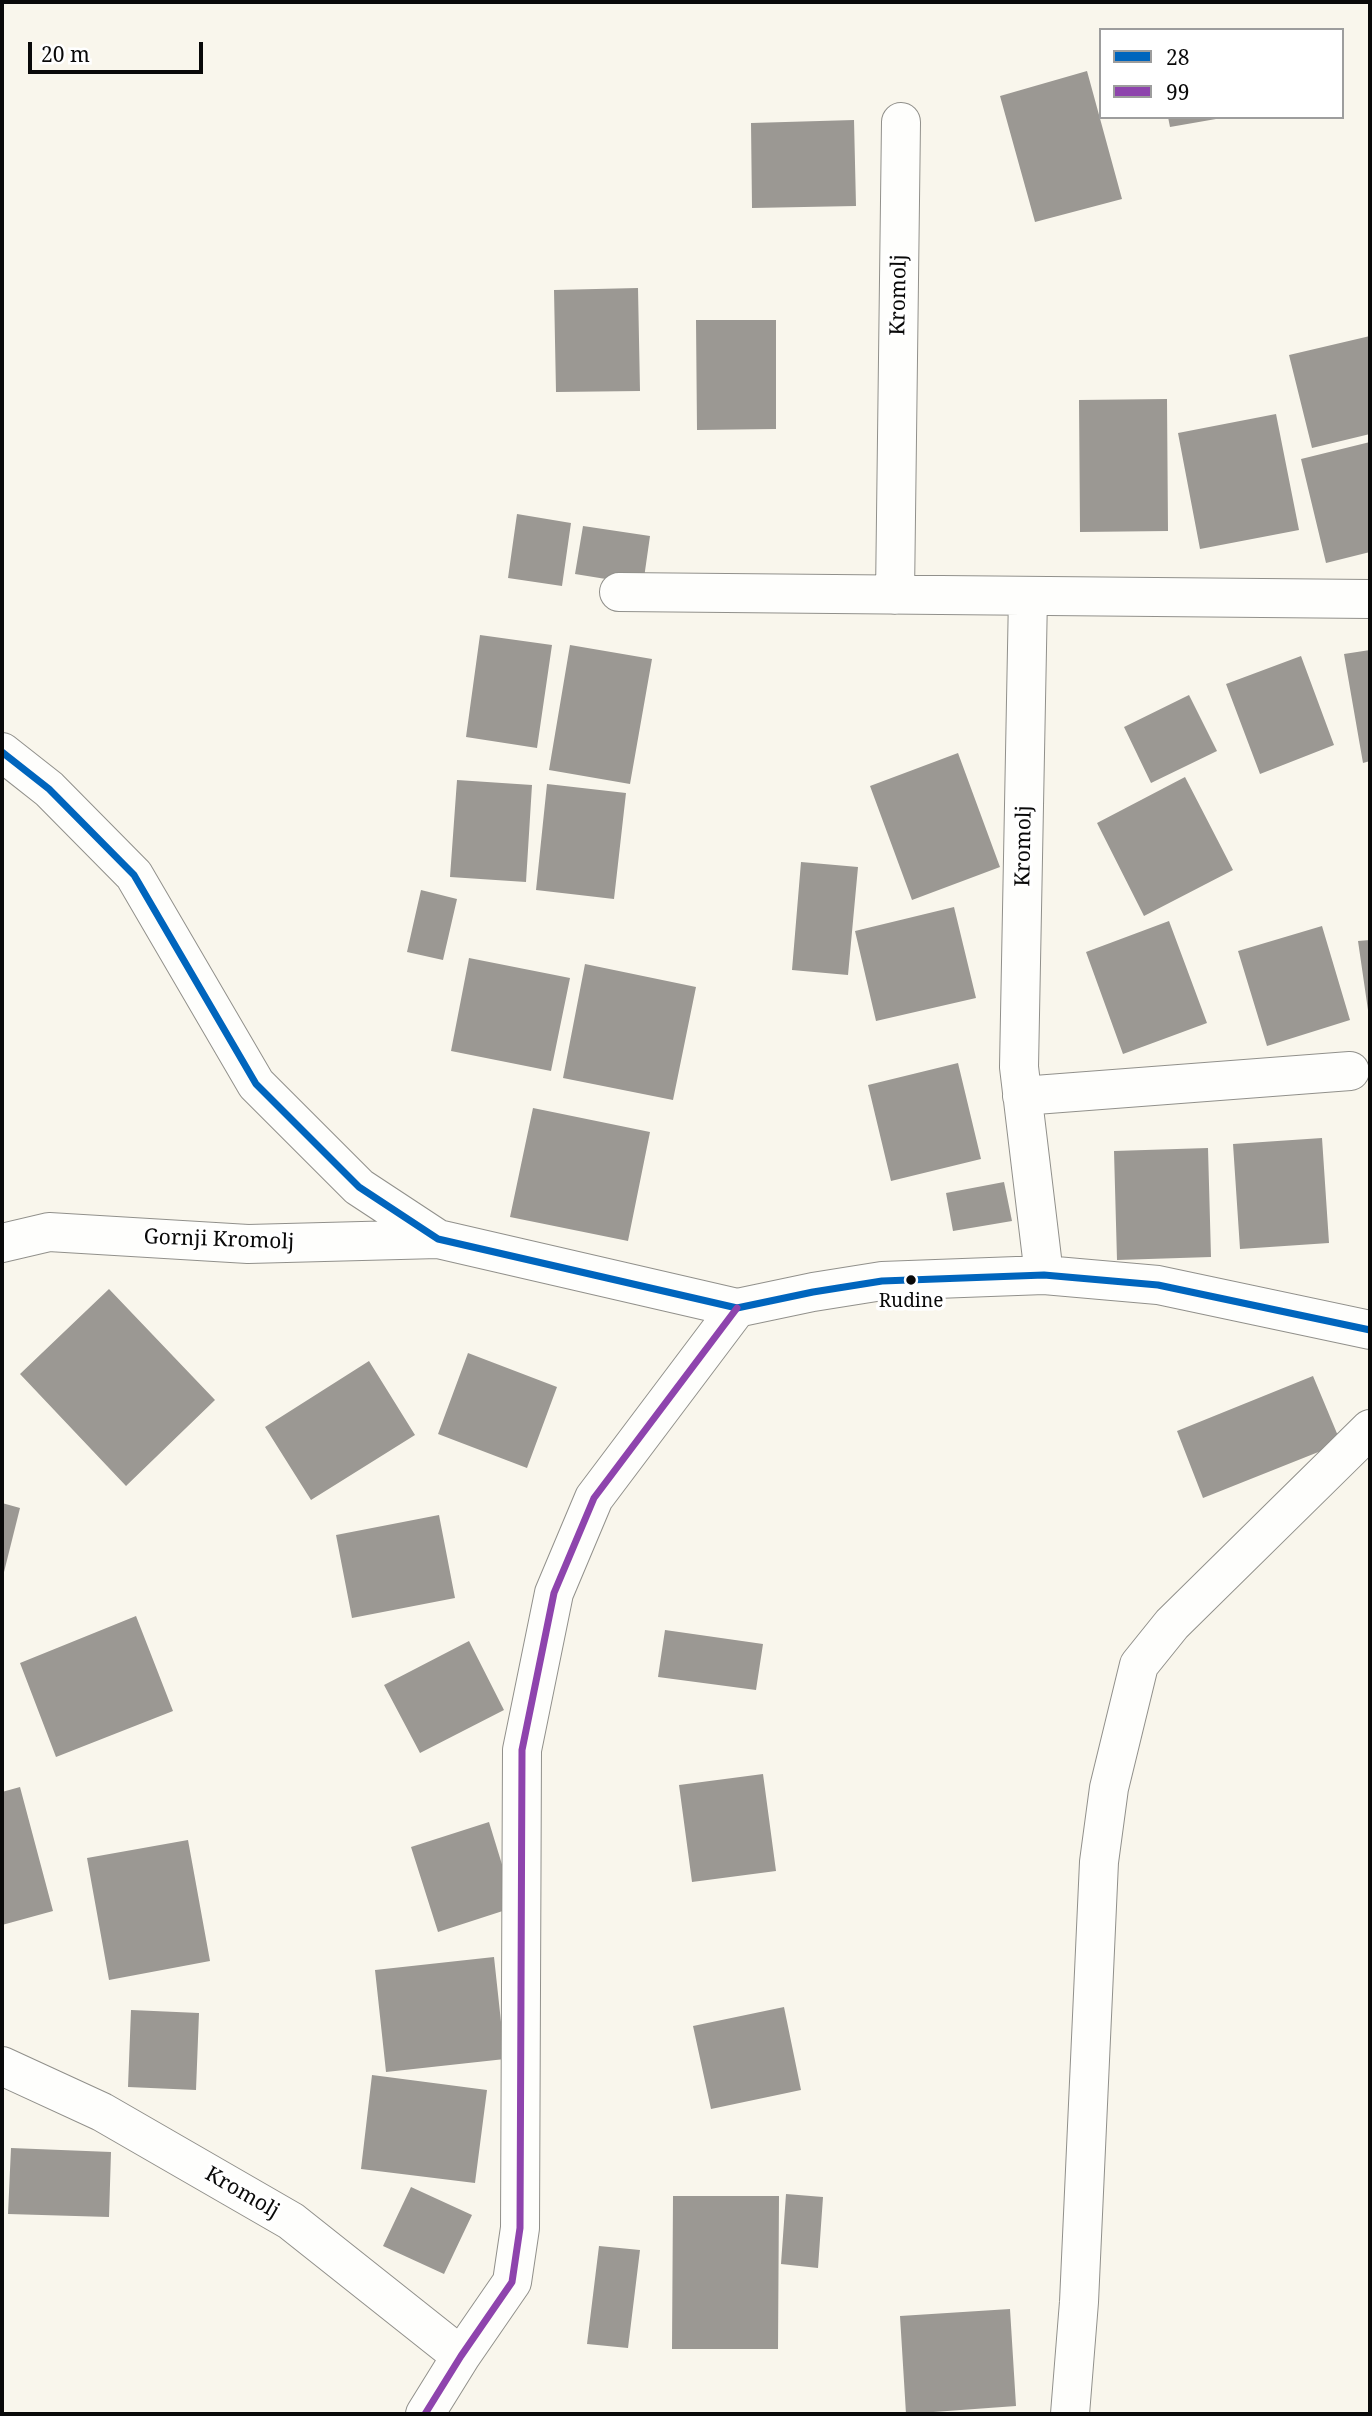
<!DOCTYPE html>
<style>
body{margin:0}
#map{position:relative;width:1372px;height:2416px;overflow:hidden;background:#f9f6ec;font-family:"Noto Serif",serif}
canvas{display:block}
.frame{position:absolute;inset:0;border:4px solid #090909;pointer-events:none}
.legend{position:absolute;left:1099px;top:28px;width:245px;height:91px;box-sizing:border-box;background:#fff;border:2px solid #9d9d9d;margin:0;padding:9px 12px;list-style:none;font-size:21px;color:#090909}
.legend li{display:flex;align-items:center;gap:14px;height:35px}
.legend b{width:35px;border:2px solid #9d9d9d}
.scale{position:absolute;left:28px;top:42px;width:175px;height:32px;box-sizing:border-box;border:4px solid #090909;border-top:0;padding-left:9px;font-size:21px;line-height:24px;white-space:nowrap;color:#090909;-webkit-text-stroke:5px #fff;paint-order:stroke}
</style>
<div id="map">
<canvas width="1372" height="2416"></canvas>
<div class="frame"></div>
<ul class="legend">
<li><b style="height:9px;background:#0065bd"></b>28</li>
<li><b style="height:9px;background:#8e44ad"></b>99</li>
</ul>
<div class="scale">20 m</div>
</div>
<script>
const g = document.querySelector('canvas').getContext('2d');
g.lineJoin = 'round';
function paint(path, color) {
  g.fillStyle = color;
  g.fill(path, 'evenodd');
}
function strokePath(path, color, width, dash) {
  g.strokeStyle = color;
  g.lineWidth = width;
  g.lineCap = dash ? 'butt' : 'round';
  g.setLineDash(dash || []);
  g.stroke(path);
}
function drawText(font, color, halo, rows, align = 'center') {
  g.font = font + ' "Noto Serif",serif';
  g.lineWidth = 7;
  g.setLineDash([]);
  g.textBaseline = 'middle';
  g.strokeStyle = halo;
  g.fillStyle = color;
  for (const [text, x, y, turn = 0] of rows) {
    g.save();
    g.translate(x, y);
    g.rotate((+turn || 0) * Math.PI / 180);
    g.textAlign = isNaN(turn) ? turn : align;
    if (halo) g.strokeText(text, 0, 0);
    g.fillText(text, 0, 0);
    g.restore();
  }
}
paint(new Path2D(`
 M1087,71L1122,199L1035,222L1000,96Z
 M1168,117H1216V119L1170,127Z
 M854,120L856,206L752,208L751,123Z
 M638,288L640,391L556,392L554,290Z
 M696,320H776V429L697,430Z
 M1370,336V434L1312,448L1289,355Z
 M1167,399L1168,531L1080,532L1079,400Z
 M1276,414L1299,530L1200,549L1178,433Z
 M1370,442V552L1326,563L1301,459Z
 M517,514L571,523L562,586L508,578Z
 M583,526L650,536L643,585L575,574Z
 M480,635L552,645L537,748L466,737Z
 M570,645L652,659L630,784L549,770Z
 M1370,650V761L1363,763L1344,654Z
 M1301,656L1334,745L1260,774L1226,684Z
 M1189,695L1217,751L1151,783L1124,727Z
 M958,753L1000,867L912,900L870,786Z
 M1185,777L1233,870L1144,916L1097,823Z
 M457,780L532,785L526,882L450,877Z
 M547,784L626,793L614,899L536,890Z
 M801,862L858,867L848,975L792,970Z
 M421,890L457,899L443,960L407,952Z
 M954,907L976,998L876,1021L855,931Z
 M1169,921L1207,1023L1123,1054L1086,952Z
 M1322,926L1350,1020L1267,1046L1238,951Z
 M1370,940V1017H1369L1358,941Z
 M469,958L570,978L551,1071L451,1051Z
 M585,964L696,987L673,1100L563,1078Z
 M958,1063L981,1159L891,1181L868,1085Z
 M533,1108L650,1132L628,1241L510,1217Z
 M1322,1138L1329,1243L1240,1249L1233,1144Z
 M1208,1148L1211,1257L1117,1260L1114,1151Z
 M1004,1182L1012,1221L953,1231L946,1193Z
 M109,1289L215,1400L126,1486L20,1374Z
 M468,1353L557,1387L527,1468L438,1434Z
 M369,1361L415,1435L311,1500L265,1427Z
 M1313,1376L1341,1443L1203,1498L1177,1431Z
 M2,1503L20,1508L3,1576L2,1575Z
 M439,1515L455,1598L352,1618L336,1535Z
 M136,1616L173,1711L56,1757L20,1663Z
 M665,1630L763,1644L756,1690L658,1677Z
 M469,1641L504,1710L420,1753L384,1685Z
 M763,1774L776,1871L692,1882L679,1785Z
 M20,1787L53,1911L2,1925V1792Z
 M489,1822L515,1907L438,1932L411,1847Z
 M188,1840L210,1961L109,1980L87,1858Z
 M494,1957L505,2059L386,2072L375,1970Z
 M784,2007L801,2090L711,2109L693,2026Z
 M131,2010L199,2013L196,2090L128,2087Z
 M372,2075L487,2090L475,2183L361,2169Z
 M11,2148L111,2152L109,2217L8,2214Z
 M411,2187L472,2215L444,2274L383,2246Z
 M786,2194L823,2197L818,2268L781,2264Z
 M673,2196H779L778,2349H672Z
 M599,2246L640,2250L628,2348L587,2344Z
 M1010,2309L1016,2406L906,2414L900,2316Z`), '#9b9893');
const minor = new Path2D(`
 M619,592L1370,599
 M895,595L901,122
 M1028,596L1019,1067L1044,1275
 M2,752L49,789L134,875L256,1084L359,1187L438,1239L737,1308L813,1292L882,1281L1044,1275L1158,1285L1370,1330
 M1022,1096L1350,1071
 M2,1243L49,1232L248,1244L438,1239
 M2,2066L102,2112L291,2221L461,2356
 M425,2414L461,2356L512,2282L520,2228L522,1750L554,1593L594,1498L737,1308
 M1070,2414L1079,2302L1099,1862L1109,1788L1139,1665L1172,1624L1370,1429`);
strokePath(minor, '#91908b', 40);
strokePath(minor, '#fefefc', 38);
strokePath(new Path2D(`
 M2,752L49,789L134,875L256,1084L359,1187L438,1239L737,1308L813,1292L882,1281L1044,1275L1158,1285L1370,1330`), '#0065bd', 7);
strokePath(new Path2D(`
 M425,2414L461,2356L512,2282L520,2228L522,1750L554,1593L594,1498L737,1308`), '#8e44ad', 7);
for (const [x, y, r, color] of [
 [911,1280,6,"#090909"]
]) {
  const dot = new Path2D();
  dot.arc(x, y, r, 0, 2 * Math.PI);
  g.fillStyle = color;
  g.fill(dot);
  strokePath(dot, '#fff', 2.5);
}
drawText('19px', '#090909', '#fff', [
 ["Rudine",911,1302]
]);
drawText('21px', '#090909', '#fff', [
 ["Kromolj",899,295,-89],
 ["Kromolj",1024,846,-89],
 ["Gornji Kromolj",219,1240,2],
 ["Kromolj",242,2193,30]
]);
</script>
